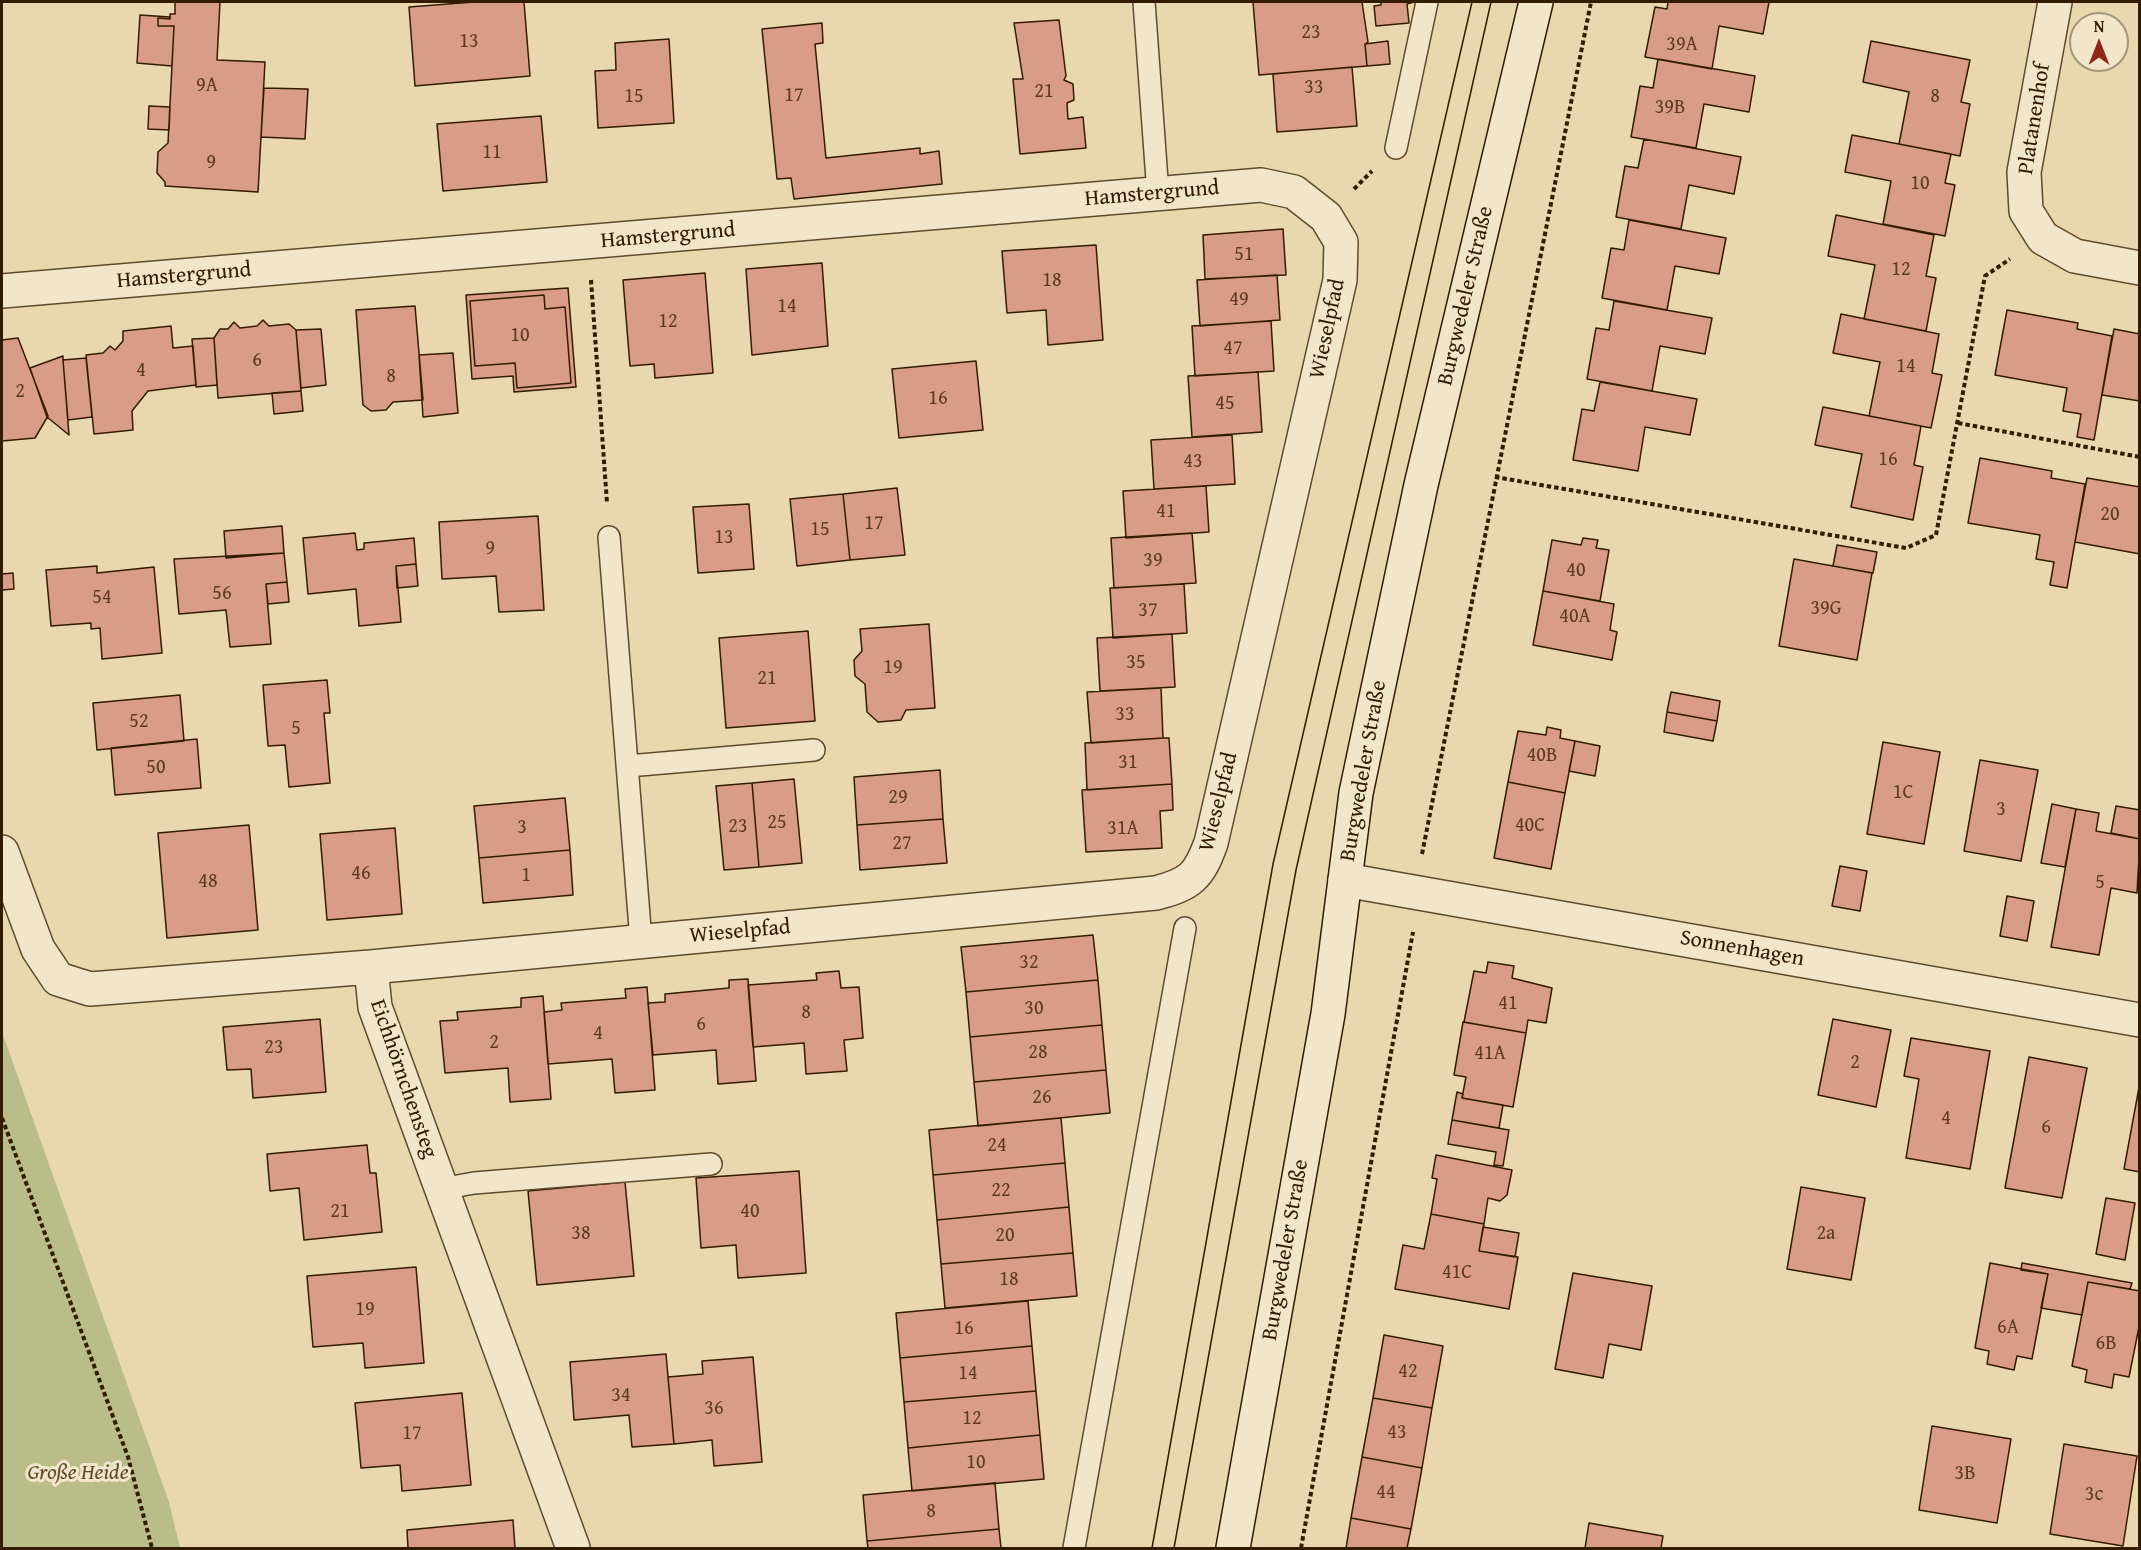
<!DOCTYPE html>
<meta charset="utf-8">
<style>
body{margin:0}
#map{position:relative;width:2141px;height:1550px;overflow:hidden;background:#e9d8ae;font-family:"Gentium Book Plus",serif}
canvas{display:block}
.frame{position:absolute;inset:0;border:3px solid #331b00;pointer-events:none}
.north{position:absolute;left:2069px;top:12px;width:60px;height:60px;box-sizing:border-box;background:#f1e6ca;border:2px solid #a59579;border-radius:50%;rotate:0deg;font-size:16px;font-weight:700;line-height:24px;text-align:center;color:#331b00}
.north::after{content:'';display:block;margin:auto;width:21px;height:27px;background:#8f2418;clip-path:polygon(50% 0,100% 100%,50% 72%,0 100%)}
</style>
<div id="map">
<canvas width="2141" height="1550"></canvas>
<div class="frame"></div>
<div class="north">N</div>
</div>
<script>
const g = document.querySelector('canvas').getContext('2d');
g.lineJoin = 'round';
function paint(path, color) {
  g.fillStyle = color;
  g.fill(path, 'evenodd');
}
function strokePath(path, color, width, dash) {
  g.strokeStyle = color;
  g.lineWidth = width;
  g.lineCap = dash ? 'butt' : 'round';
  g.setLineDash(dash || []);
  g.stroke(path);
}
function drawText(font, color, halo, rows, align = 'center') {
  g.font = font + ' "Gentium Book Plus",serif';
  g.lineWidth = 6;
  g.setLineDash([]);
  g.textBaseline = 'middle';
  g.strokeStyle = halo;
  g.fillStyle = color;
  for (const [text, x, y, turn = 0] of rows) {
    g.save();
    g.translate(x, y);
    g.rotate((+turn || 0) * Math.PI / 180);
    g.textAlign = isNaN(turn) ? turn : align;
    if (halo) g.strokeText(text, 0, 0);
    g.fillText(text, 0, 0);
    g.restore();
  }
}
paint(new Path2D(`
 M2,1032L169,1502L180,1548H2Z`), '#b9be88');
const building = new Path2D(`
 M175,2H220L217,60L265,62L258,192L165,186V182L157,173L158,152L168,143L174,26H158V18L170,19V14H175Z
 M474,2H524L530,76L415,86L409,7Z
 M1253,2H1362L1368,42L1365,44L1367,66L1259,75Z
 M1381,2H1414L1407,4L1409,23L1376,26L1374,6L1381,5Z
 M1668,2H1769L1763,34L1719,26L1712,69L1645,57L1655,7L1667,9Z
 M140,15L170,17V19L158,18V26H174L172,66L137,63Z
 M1059,20L1066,76L1064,80L1073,84L1074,100L1067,103L1068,119L1083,117L1086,148L1020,154L1013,79H1023L1014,23Z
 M822,23L823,43L815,44L826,158L920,148V154L939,151L942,184L794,199L791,178L777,179L762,29Z
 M669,39L674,123L598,128L595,71L616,70L615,43Z
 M1388,41L1390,64L1367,66L1365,44Z
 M1871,41L1970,60L1961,102L1970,104L1960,156L1899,144L1909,92L1863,82Z
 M1658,59L1755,76L1749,112L1704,104L1696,148L1631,137L1640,86L1653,88Z
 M1352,67L1357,126L1277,132L1273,74Z
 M264,88L308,89L305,139L261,137Z
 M149,106L170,107L169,130L148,129Z
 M541,116L547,182L443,191L437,124Z
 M1852,135L1951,154L1945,183L1955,185L1945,236L1883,224L1891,181L1845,172Z
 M1644,139L1741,157L1734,194L1689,185L1681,229L1616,217L1625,166L1638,168Z
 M1836,215L1934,235L1926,276L1936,278L1926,331L1864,319L1875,265L1828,256Z
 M1629,220L1726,238L1719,274L1675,266L1667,310L1602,298L1611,248L1624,250Z
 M1283,229L1286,275L1205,279L1203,235Z
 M1096,245L1103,340L1048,345L1046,310L1007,313L1002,251Z
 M822,263L828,346L752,355L746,269Z
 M705,273L713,373L655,378L654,364L630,366L623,280Z
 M1277,275L1280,320L1200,326L1197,280Z
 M568,288L576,387L514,392L513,376L472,379L466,295ZM544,295L545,309L565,307L571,383L517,388L515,363L475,366L470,301Z
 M544,295L545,309L565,307L571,383L517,388L515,363L475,366L470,301Z
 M1614,301L1712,318L1705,354L1660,346L1652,391L1587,379L1596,328L1609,330Z
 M415,306L423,400L393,402L386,410L371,411L363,405L356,310Z
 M2007,310L2078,323L2077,329L2112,336L2094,440L2077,437L2081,414L2063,411L2067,388L1995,375Z
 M1841,314L1939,334L1932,373L1942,375L1931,428L1869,416L1880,362L1833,353Z
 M263,320L269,326L289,324L296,330L301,391L218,398L214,338L220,329H228L234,322L240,328L257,326Z
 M1271,321L1274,371L1195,376L1192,326Z
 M171,326L173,348L193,346L196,385L148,391L132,411L133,430L94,434L86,355L103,353L110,346L115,350L123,341V331Z
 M321,329L326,385L301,388L296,330Z
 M2114,329L2140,334V401L2102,395Z
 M18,338L48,416L35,438L2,441V340Z
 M214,338L217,385L196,387L192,339Z
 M453,353L458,413L423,417L419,355Z
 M63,356V360L69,435L47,417L30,368Z
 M86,358L92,417L68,420L63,360Z
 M976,361L983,430L899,438L892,369Z
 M1258,372L1262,432L1192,437L1188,376Z
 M1600,382L1697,399L1690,435L1645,427L1638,471L1573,460L1582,409L1594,411Z
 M301,391L303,411L274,414L272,393Z
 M1823,407L1921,426L1914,465L1923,467L1913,520L1851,507L1862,454L1815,445Z
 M1232,435L1235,484L1154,489L1151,440Z
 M1980,458L2052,471L2051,478L2085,484L2067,588L2050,585L2054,562L2036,559L2040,535L1968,523Z
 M2087,478L2140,487V554L2075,542Z
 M1206,486L1209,532L1126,538L1123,491Z
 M897,488L905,555L850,560L843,494Z
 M843,494L850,560L797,566L790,499Z
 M749,504L754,569L698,573L693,507Z
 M538,516L544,610L499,612L496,576L442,579L439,522Z
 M282,526L284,553L226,558L224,531Z
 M355,533L357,550L364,549V543L414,538L416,564L396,566L401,622L359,626L356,589L308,594L303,538Z
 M1192,533L1196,583L1114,588L1111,538Z
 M1583,538L1598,540L1596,548L1609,550L1600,601L1543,591L1552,540L1581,545Z
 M1837,545L1877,552L1873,573L1833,566Z
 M284,553L287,582L266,584L271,644L230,647L226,610L179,614L174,559Z
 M1794,559L1872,573L1857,660L1779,646Z
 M416,564L418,586L397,588L396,566Z
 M97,566V573L154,567L162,653L102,659L100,628L91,629V623L51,626L46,570Z
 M13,573L14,589L2,590V574Z
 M287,582L289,602L268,604L266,584Z
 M1184,584L1187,633L1113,638L1110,588Z
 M1543,591L1614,604L1610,630L1617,632L1612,660L1533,645Z
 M929,624L935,708L906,710L901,720L878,722L867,712L865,684L855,676L854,660L862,651L860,629Z
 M808,631L815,721L726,728L719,638Z
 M1172,634L1175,687L1100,691L1097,638Z
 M327,680L330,713H324L330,783L289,787L285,745L268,746L263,685Z
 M1161,688L1163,738L1091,743L1087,692Z
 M1671,692L1720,701L1717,721L1667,712Z
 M180,695L184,741L97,750L93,703Z
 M1667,712L1717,721L1713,741L1664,732Z
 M1547,727L1561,730L1560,738L1575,741L1565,793L1508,782L1518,731L1546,735Z
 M1163,738H1169L1172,784L1087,790L1085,743Z
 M197,739L201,788L115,795L111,748Z
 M1575,741L1600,746L1595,776L1569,771Z
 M1883,742L1940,752L1924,844L1867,834Z
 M1980,760L2038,770L2021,861L1964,851Z
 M940,770L943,819L857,825L854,777Z
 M794,779L802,863L759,867L752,783Z
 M1508,782L1565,793L1551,869L1494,858Z
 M752,783L759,867L724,870L716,786Z
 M1172,784L1173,810L1160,811L1162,848L1086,852L1082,790Z
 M565,798L570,850L479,858L474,806Z
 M2052,804L2076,809L2065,867L2041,863Z
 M2116,806L2140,810V839L2111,833Z
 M2076,809L2099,813L2096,831L2140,839L2137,893L2111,888L2099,955L2051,947Z
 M943,819L947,863L860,870L857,825Z
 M249,825L258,930L167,938L158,833Z
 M395,828L402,914L327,920L320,834Z
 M570,850L573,895L483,903L479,858Z
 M1840,866L1867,871L1860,911L1832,906Z
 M2007,896L2034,901L2027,941L2000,936Z
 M1093,935L1098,980L966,992L961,947Z
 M1488,962L1514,966L1512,978L1552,988L1546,1023L1528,1020L1526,1033L1464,1022L1474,971L1486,973Z
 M839,971L841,988L859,987L863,1038L844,1040L847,1071L806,1074L804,1043L753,1047L748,985L817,980L816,973Z
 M748,979L756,1081L718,1084L716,1050L653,1055L648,1003L665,1002V994L729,988V980Z
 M1098,980L1102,1025L970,1037L966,992Z
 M647,987L655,1090L615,1093L612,1059L548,1064L544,1012L562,1010L561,1003L626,998L625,989Z
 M543,996L551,1099L510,1102L508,1068L445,1073L440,1021L458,1020L457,1012L521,1007V998Z
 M320,1019L326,1092L253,1098L251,1069L227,1070L223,1027Z
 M1833,1019L1891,1030L1876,1107L1818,1095Z
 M1463,1022L1526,1033L1513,1107L1462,1098L1466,1077L1454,1075Z
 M1102,1025L1106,1070L974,1082L970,1037Z
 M1911,1038L1990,1051L1970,1169L1906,1158L1919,1079L1904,1076Z
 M2029,1057L2087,1068L2062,1198L2005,1188Z
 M1106,1070L1110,1113L978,1126L974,1082Z
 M2140,1082V1172L2124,1169Z
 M1457,1092L1463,1094L1462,1098L1503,1105L1499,1128L1452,1120Z
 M1061,1118L1065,1163L933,1175L929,1130Z
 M1452,1120L1509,1130L1503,1166L1494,1165L1496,1152L1448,1144Z
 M367,1145L370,1173H376L382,1232L304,1240L299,1188L270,1191L267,1154Z
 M1436,1155L1512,1170L1507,1195L1500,1201L1488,1198L1484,1224L1431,1214L1437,1179L1432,1178Z
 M1065,1163L1069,1207L937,1220L933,1175Z
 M799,1171L806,1273L738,1278L736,1245L701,1248L696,1178Z
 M625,1182L634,1276L537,1285L528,1191Z
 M1801,1187L1865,1198L1851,1280L1787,1269Z
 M2106,1198L2135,1203L2125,1260L2096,1254Z
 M1069,1207L1073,1253L941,1264L937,1220Z
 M1431,1214L1484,1224L1479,1251L1518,1257L1509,1309L1395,1289L1403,1245L1424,1249Z
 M1483,1227L1519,1233L1515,1257L1479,1251Z
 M1073,1253L1077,1296L945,1308L941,1264Z
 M1990,1263L2048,1274L2032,1359L2017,1356L2014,1370L1987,1364L1989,1351L1975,1348Z
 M2022,1263L2132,1283L2130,1289L2088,1282L2082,1315L2041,1308L2048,1274L2021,1270Z
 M416,1267L424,1363L365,1368L363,1343L313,1347L307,1276Z
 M1573,1273L1652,1286L1641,1350L1609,1344L1603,1378L1555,1369Z
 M2088,1282L2140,1291V1322L2129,1377L2114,1374L2112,1388L2085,1382L2087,1370L2072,1366Z
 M1028,1301L1032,1346L900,1358L896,1313Z
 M1384,1335L1443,1346L1432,1408L1373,1398Z
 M1032,1346L1036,1391L904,1402L900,1358Z
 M666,1354L674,1444L632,1447L629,1415L574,1420L570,1362Z
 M753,1357L762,1462L714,1466L712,1440L674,1444L668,1377L703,1374L702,1361Z
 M1036,1391L1040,1435L908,1448L904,1402Z
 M462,1393L471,1485L402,1491L400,1465L361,1468L355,1403Z
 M1373,1398L1432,1408L1422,1468L1362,1457Z
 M1932,1426L2011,1439L1997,1523L1919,1510Z
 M1040,1435L1044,1479L912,1491L908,1448Z
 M2064,1444L2137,1456L2123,1546L2050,1534Z
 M1362,1457L1422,1468L1411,1529L1351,1518Z
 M995,1483L999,1529L867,1541L863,1495Z
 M1351,1518L1411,1529L1407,1548H1346Z
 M513,1520L515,1548H408L407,1530Z
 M1589,1523L1663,1536L1661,1548H1585Z
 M999,1529L1001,1548H868L867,1541Z`);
paint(building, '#d99c87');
strokePath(building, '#331b00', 1.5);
const lane = new Path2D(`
 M1144,2L1158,194
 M1396,148L1427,2
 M609,537L641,941
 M628,766L814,750
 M441,1189L474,1183L711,1164
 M1074,1548L1185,928`);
const street = new Path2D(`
 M2055,2L2024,172L2026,211L2043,238L2075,256L2140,268
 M2,291L1261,185L1294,192L1326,217L1341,242L1340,280L1211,843C1199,876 1191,884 1156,893L371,967L90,989L58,979L38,949L2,852
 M1345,880L2140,1020
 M371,967L375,1007L573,1548`);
const secondary = new Path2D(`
 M1233,1548L1328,1014L1356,793L1421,485L1536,2`);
strokePath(lane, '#604a2c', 24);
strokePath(street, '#604a2c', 36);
strokePath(secondary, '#331b00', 36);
strokePath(new Path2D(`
 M1354,189L1372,171
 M591,280L607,503
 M1958,423L2140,457
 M1495,477L1906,548L1936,535L1985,276L2010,259
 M1422,854L1591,2
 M2,1118L128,1457L152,1548
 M1301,1548L1413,932`), '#331b00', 4, [4.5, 3]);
strokePath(lane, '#f1e6ca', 21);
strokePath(street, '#f1e6ca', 33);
strokePath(secondary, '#f1e6ca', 33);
strokePath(new Path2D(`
 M1152,1548L1273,864L1472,2
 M1174,1548L1296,870L1491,2`), '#331b00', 1.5);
drawText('20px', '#5c3b22', null, [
 ["23",1311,33],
 ["13",469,42],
 ["39A",1682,45],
 ["9A",207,86],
 ["33",1314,88],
 ["21",1044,92],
 ["17",794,96],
 ["15",634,97],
 ["8",1935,97],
 ["39B",1670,108],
 ["11",492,153],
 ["9",211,163],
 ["10",1920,184],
 ["51",1244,255],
 ["12",1901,270],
 ["18",1052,281],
 ["49",1239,300],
 ["14",787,307],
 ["12",668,322],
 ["10",520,336],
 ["47",1233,349],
 ["6",257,361],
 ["14",1906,367],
 ["4",141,371],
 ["8",391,377],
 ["2",20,392],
 ["16",938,399],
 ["45",1225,404],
 ["16",1888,460],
 ["43",1193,462],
 ["41",1166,512],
 ["20",2110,515],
 ["17",874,524],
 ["15",820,530],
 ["13",724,538],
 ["9",490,549],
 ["39",1153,561],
 ["40",1576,571],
 ["56",222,594],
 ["54",102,598],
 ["39G",1826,609],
 ["37",1148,611],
 ["40A",1575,617],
 ["35",1136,663],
 ["19",893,668],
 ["21",767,679],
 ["33",1125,715],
 ["52",139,722],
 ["5",296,729],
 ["40B",1542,756],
 ["31",1128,763],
 ["50",156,768],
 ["1C",1903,793],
 ["29",898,798],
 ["3",2001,810],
 ["25",777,823],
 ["40C",1530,826],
 ["23",738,827],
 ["3",522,828],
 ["31A",1123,829],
 ["27",902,844],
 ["46",361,874],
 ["1",526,876],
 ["48",208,882],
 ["5",2100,883],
 ["32",1029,963],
 ["41",1508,1004],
 ["30",1034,1009],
 ["8",806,1013],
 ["6",701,1025],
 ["4",598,1034],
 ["2",494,1043],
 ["23",274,1048],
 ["28",1038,1053],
 ["41A",1490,1054],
 ["2",1855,1063],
 ["26",1042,1098],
 ["4",1946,1119],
 ["6",2046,1128],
 ["24",997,1146],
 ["22",1001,1191],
 ["21",340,1212],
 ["40",750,1212],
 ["38",581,1234],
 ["2a",1826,1234],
 ["20",1005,1236],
 ["41C",1457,1273],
 ["18",1009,1280],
 ["19",365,1310],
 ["6A",2008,1328],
 ["16",964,1329],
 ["6B",2106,1344],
 ["42",1408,1372],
 ["14",968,1374],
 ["34",621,1396],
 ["36",714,1409],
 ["12",972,1419],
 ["43",1397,1433],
 ["17",412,1434],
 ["10",976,1463],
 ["3B",1965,1474],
 ["44",1386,1493],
 ["3c",2094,1495],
 ["8",931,1512]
]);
drawText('22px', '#331b00', '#f1e6ca', [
 ["Platanenhof",2035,119,-81],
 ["Hamstergrund",1152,194,-5],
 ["Hamstergrund",668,236,-5],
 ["Hamstergrund",184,276,-5],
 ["Burgwedeler Straße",1466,296,-77],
 ["Wieselpfad",1328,329,-78],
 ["Burgwedeler Straße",1364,771,-80],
 ["Wieselpfad",1219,802,-76],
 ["Wieselpfad",740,932,-5],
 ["Sonnenhagen",1742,949,10],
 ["Eichhörnchensteg",403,1079,71],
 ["Burgwedeler Straße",1286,1250,-80]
]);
drawText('italic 22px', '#5b4c29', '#f1e6ca', [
 ["Große Heide",78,1473]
]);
</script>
